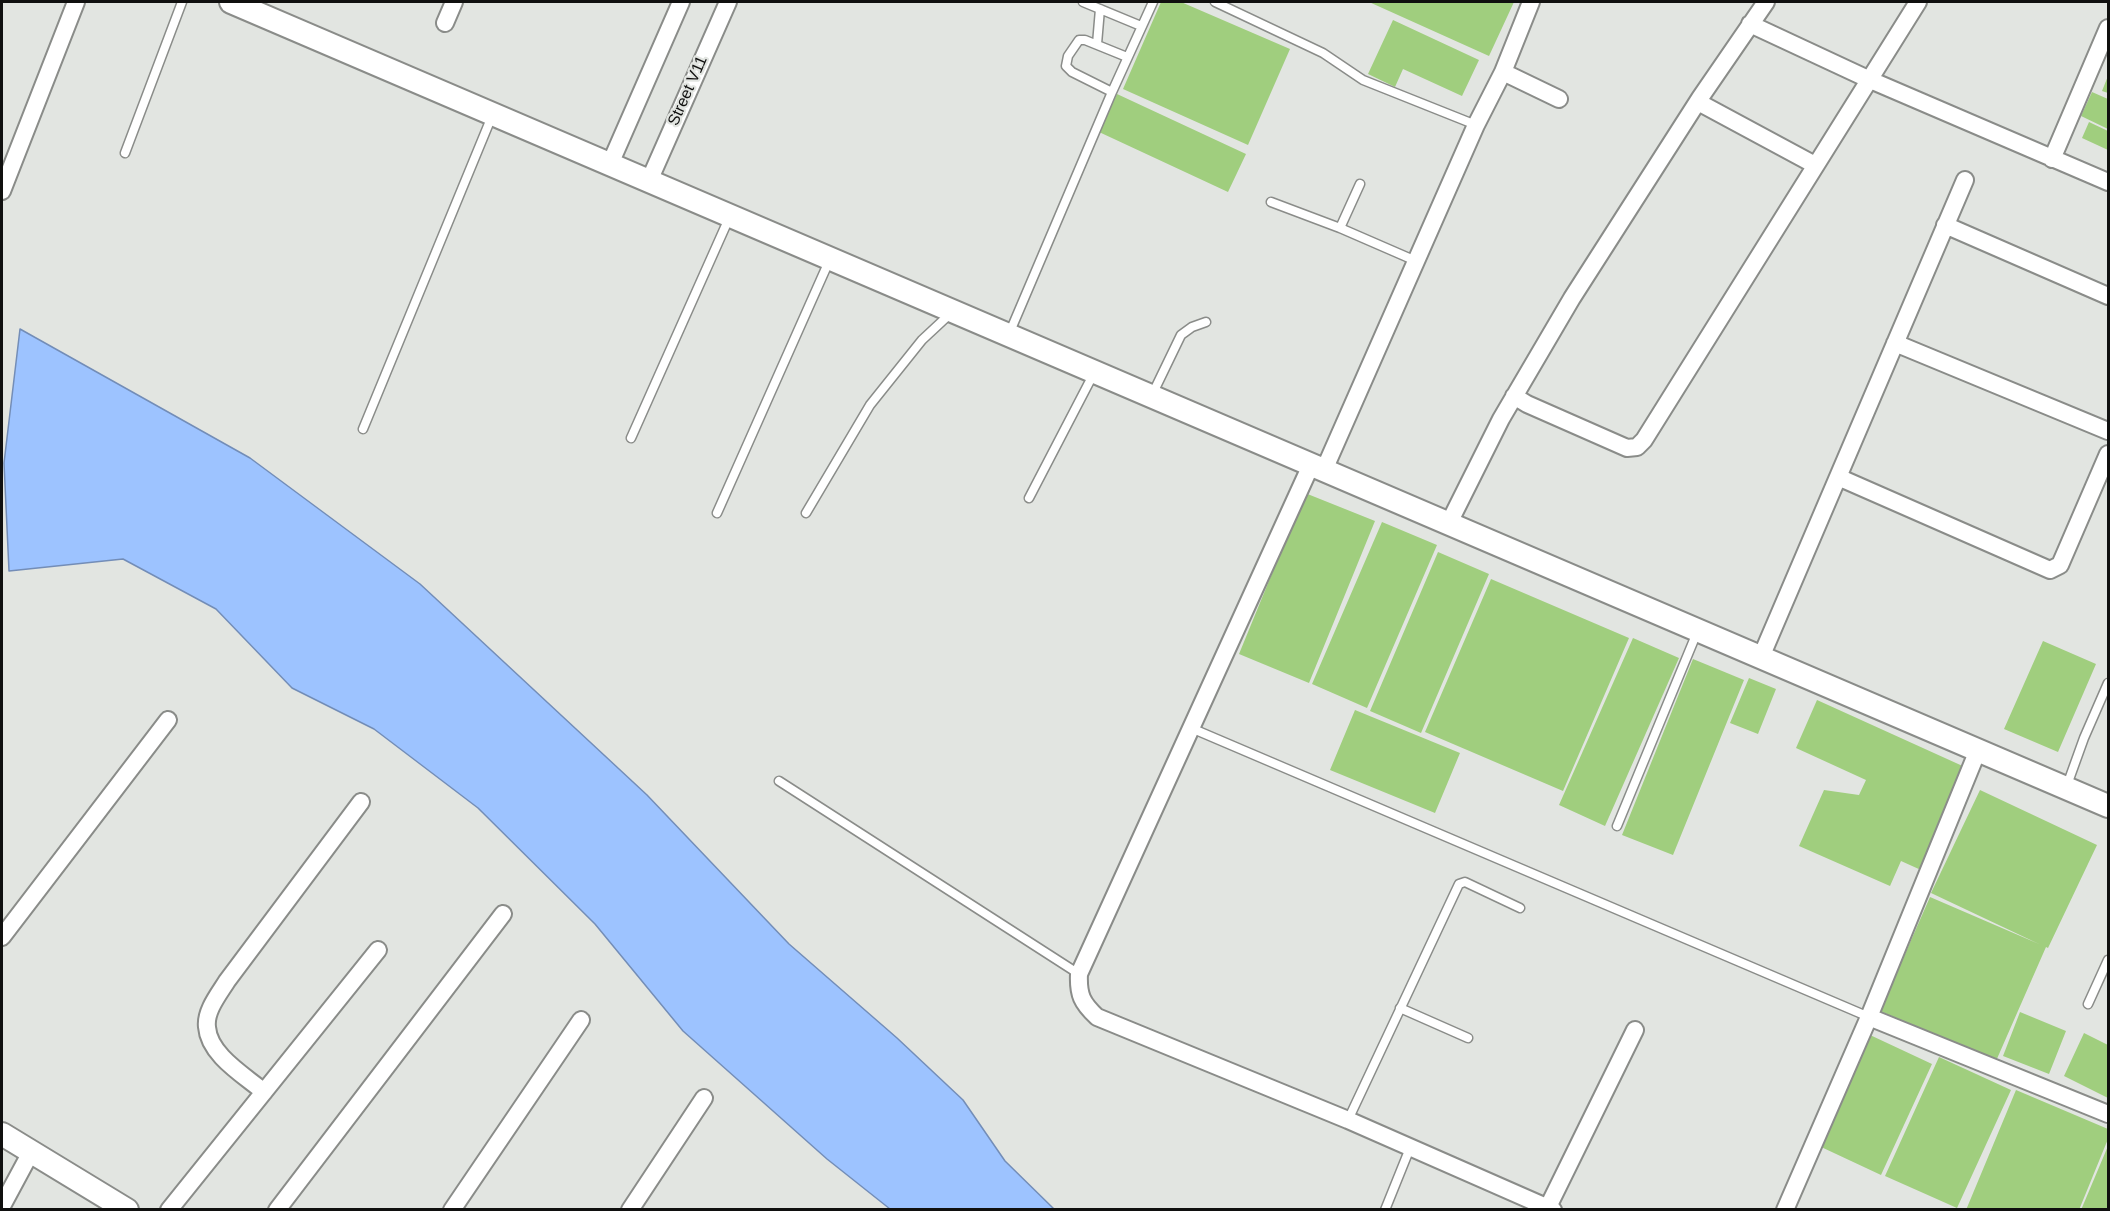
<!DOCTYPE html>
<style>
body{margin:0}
#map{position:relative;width:2110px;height:1211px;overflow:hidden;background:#e2e5e1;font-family:Arial,sans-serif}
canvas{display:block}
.frame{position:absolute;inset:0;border:3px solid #10100f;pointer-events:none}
</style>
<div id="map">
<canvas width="2110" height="1211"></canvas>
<div class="frame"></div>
</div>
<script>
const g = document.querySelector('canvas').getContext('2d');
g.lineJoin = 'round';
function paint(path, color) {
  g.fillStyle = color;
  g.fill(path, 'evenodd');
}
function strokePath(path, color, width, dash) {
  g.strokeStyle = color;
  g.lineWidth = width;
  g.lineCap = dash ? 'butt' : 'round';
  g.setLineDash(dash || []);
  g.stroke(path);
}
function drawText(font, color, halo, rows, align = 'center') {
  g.font = font + ' Arial,sans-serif';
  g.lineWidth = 4.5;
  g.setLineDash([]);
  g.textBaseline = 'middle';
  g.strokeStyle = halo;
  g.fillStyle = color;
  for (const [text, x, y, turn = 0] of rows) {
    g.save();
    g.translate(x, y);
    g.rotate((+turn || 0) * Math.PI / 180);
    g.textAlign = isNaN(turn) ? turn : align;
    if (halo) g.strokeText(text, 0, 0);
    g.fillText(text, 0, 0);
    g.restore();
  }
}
const water = new Path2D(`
 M20,329L250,458L420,584L647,795L789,944L897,1038L963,1100L1005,1161L1054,1209H890L827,1159L683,1031L595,924L478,808L374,729L292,688L216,609L123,559L9,571L4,463Z`);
paint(water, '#9dc3ff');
strokePath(water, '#738db7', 1.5);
paint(new Path2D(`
 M1161,2H1181L1290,49L1248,145L1123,89Z
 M1369,2H1514L1489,56Z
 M1393,20L1479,60L1462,96L1403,69L1395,87L1368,74Z
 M2108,76V93L2102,91Z
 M2092,92L2108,99V129L2081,116Z
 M1117,94L1246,154L1228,192L1099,132Z
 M2089,122L2108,131V150L2082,138Z
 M1305,493L1375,521L1309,683L1239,654Z
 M1382,522L1437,545L1367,708L1312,684Z
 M1438,552L1489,574L1421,733L1370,711Z
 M1491,579L1629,638L1563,791L1425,732Z
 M1633,638L1679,658L1605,826L1559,805Z
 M2043,641L2096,664L2058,752L2004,729Z
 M1693,659L1744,680L1673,855L1622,835Z
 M1749,678L1776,689L1758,734L1730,723Z
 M1817,700L1967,768L1921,870L1901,861L1890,886L1799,846L1824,790L1859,795L1866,780L1796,748Z
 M1355,710L1460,753L1435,813L1330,770Z
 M1980,790L2097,845L2048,948L2046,947L1996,1061L1880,1011L1930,897L2039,944L1931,893Z
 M2020,1012L2066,1031L2049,1074L2003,1056Z
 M2084,1033L2108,1045V1098L2064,1076Z
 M1870,1035L1932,1064L1881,1175L1819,1146Z
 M1939,1057L2011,1090L1957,1208L1885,1176Z
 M2016,1090L2108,1129V1139L2079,1210H1966Z
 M2108,1146V1210H2081Z`), '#a0ce7e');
const lane = new Path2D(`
 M1083,2L1141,26
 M1215,2L1323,53L1363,80L1476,125
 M1097,44L1100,9
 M1112,92L1072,72L1066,66L1068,56L1079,40H1085L1127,57
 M125,153L182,2
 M1271,202L1340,228L1416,261
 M1340,228L1360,184
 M1009,334L1112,92L1153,2
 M1152,395L1181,335L1192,327L1206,322
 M363,429L492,116
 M631,438L730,216
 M1029,498L1094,373
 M717,513L830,259
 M806,513L870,405L922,340L951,313
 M1191,728L1869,1017
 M779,781L1079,974
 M2066,788L2084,738L2108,683
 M1617,826L1698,630
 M2088,1004L2108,960
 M1400,1008L1468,1038
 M1348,1120L1459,884L1465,882L1520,908
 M1385,1210L1410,1148`);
const street = new Path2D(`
 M445,23L454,2
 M1750,24L1868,79L2108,182
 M1503,72L1559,99
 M1698,102L1815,165
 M2052,159L2108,28
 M610,164L681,2
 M649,181L728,2
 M2,191L76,2
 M1945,225L2108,296
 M1895,343L2108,431
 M1514,396L1527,404L1627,448L1637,447L1644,440L1918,2
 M1311,465L1079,974C1078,995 1082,1003 1097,1017L1348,1120L1553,1210
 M1324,470L1476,125L1503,72L1531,2
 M1838,477L2050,570L2060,565L2108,454
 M1449,523L1501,419L1572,298L1700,98L1766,2
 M1761,657L1965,180
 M2,937L168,720
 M1869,1017L2108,1114
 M264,1092C244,1075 209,1055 207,1027C205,1011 219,994 227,981L361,802
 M2,1206L31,1152
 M1548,1207L1635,1030
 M169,1210L378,950
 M277,1210L503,914
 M452,1210L581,1020
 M630,1210L704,1098
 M1785,1210L1869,1017L1978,750`);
const secondary = new Path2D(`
 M231,2L2108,806
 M2,1134L127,1210`);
strokePath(lane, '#8a8c89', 11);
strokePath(street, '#8a8c89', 20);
strokePath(secondary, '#8a8c89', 26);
strokePath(lane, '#fff', 8);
strokePath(street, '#fff', 16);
strokePath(secondary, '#fff', 22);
drawText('16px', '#10100f', '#e2e5e1', [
 ["Street V11",688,91,-66]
]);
</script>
